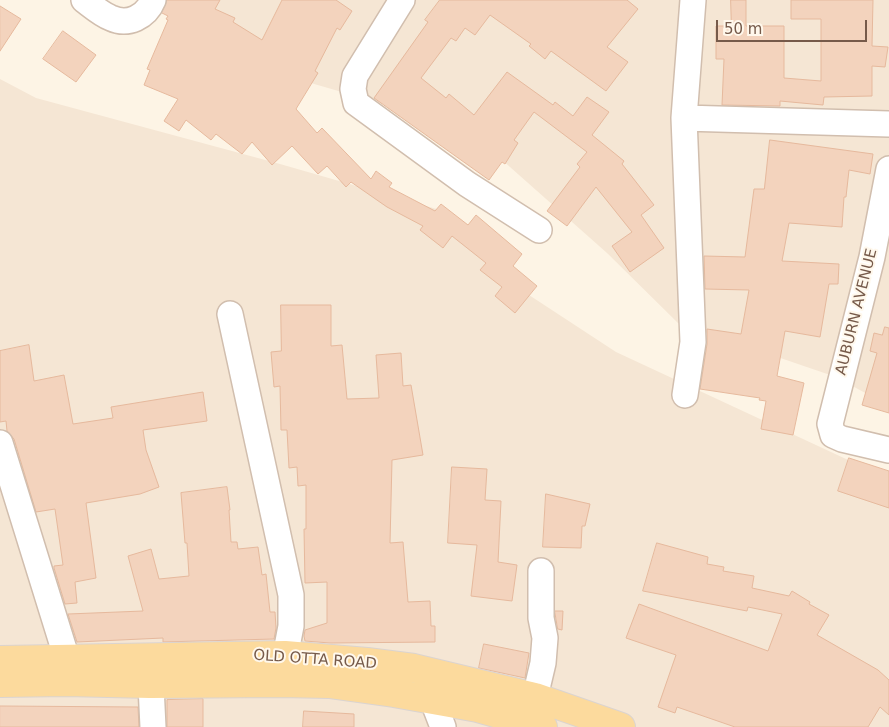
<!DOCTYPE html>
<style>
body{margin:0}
#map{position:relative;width:889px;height:727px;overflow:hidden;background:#fdf4e5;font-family:"DejaVu Sans",sans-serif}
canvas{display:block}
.scale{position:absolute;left:716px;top:20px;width:151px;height:22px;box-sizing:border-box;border:2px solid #765a4a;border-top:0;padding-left:6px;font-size:15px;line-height:18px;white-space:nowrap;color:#765a4a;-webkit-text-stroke:4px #fff8ec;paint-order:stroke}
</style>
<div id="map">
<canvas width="889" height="727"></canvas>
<div class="scale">50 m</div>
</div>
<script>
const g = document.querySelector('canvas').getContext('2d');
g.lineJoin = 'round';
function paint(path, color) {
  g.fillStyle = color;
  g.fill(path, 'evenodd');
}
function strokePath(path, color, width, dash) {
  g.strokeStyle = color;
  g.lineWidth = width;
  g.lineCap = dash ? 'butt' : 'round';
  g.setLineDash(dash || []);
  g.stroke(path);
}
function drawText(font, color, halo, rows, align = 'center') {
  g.font = font + ' "DejaVu Sans",sans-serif';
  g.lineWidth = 4;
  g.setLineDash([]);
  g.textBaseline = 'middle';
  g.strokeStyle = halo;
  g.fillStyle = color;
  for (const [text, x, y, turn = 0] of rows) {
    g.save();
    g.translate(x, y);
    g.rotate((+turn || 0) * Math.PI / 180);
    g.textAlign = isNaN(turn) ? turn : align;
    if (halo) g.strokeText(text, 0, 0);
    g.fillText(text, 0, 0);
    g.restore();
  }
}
paint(new Path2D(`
 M160,0H889V406L836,377L678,323L607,253L466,128L297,79Z
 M0,79L36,98L280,164L454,214L529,295L616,352L889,479V727H0Z`), '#f5e6d4');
const building = new Path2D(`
 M167,0H220L215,9L235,18L233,22L262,40L282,0H336L352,11L340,30L337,28L315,71L318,73L296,109L317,133L322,128L371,179L376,171L392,183L389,187L435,211L441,204L468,225L476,215L522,254L513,266L537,286L515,313L495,296L502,287L480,270L486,263L452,236L443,248L420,230L423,226L387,207L351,182L346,187L327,166L318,174L292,146L272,165L252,142L242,154L216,134L211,140L186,120L179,131L164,121L178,99L144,85L150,70L147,69L168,20L166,19L168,16L162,13Z
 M440,0H627L638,9L607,47L628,62L606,91L551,51L545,59L529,46L531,44L490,15L475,35L465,28L456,41L451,38L421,78L446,98L449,94L474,115L507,72L553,105L555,102L573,116L587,97L609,112L592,135L624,161L622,164L654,205L641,215L664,248L630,272L612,246L632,232L596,187L567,226L547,211L580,167L577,164L587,152L534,112L514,140L518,143L505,164L502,162L489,180L374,98L428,22L425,20Z
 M731,0H746V26H784V78L821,81V19H791V0H873L872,46L888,47L885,67L872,66V96L824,97L823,105L780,101V106L722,105L724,59H716V26H731Z
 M0,6L21,19L0,51Z
 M63,31L96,55L76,82L43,59Z
 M770,140L873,154L870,174L849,170L846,197H844L842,227L789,223L782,261L839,264L838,284H829L820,337L785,331L777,376L804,383L793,435L761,429L766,401L759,400L760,398L700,389L707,344V329L741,334L749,290L705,289L704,256L745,257L754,189H764Z
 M281,305H331V346L342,345L347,399L379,398L376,355L401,353L403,386L411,385L423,455L392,460L390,543L403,542L408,602L430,601L431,626H435V642L330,643L305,641L304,636L305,630L327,623V582L305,583L304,529H306V485L298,486L297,467L289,468L287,430H281L280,386L274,387L271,352L281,351Z
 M885,327L889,328V413L862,405L877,353L870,351L874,333L882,335Z
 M29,345L34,381L64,375L73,424L113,418L111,407L203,392L207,421L143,430L146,450L159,487L140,494L86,503L96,578L75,582L77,603L65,604L54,568V566L63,565L55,509L36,512L14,439L7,431L6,421L0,422V351Z
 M849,458L889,471V508L838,491Z
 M452,467L487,469L485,500L501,501L498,562L517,565L512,601L471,596L477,545L448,543Z
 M227,487L230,510H229L231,542H237L238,549L258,547L262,575L266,574L270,612H275L276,628L274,639L163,642V638L77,642L68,614L143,611L128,556L151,549L159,579L189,576L187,543H185L181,493Z
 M546,494L590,504L585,526H582L581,548L543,547Z
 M657,543L708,557L707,564L724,567L723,571L754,576L752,588L789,596L792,591L810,602L809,604L829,615L817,635L878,670L889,680V715L880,707L868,727H735L677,707L675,713L658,707L676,655L626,638L639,604L768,651L782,614L748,607L747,611L643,591Z
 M555,611H563L562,630L558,629Z
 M484,644L529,653L525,678L479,668Z
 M203,699V727H167V700Z
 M0,706L138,707L139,727H0Z
 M304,711L354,714V727H303Z`);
paint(building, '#f3d3bd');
strokePath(building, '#e6b99d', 1);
const minor = new Path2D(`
 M84,0C92,6 101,14 111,18C128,26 146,17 153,0
 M402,0L355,76L353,89L356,103L467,184L539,230
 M684,118L889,124
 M889,169L872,257L830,424L833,435L842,439L889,450
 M230,314L291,595V626L280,683
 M685,395L693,342L684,118L693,0
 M0,443L67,659
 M150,665L153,727
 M535,697L543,663L545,638L541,618V571
 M433,701L443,727`);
const major = new Path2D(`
 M0,660L285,655L367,662L414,668L535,697L621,727
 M0,683L66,682L150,684L280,683L329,684L394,693L478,708L543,727`);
strokePath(minor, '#d1beae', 28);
strokePath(major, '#dbd4d0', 30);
strokePath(minor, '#fff', 25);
strokePath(major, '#fcda9d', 28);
drawText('15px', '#765a4a', '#fff8ec', [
 ["AUBURN AVENUE",857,312,-76],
 ["OLD OTTA ROAD",315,660,4]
]);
</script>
